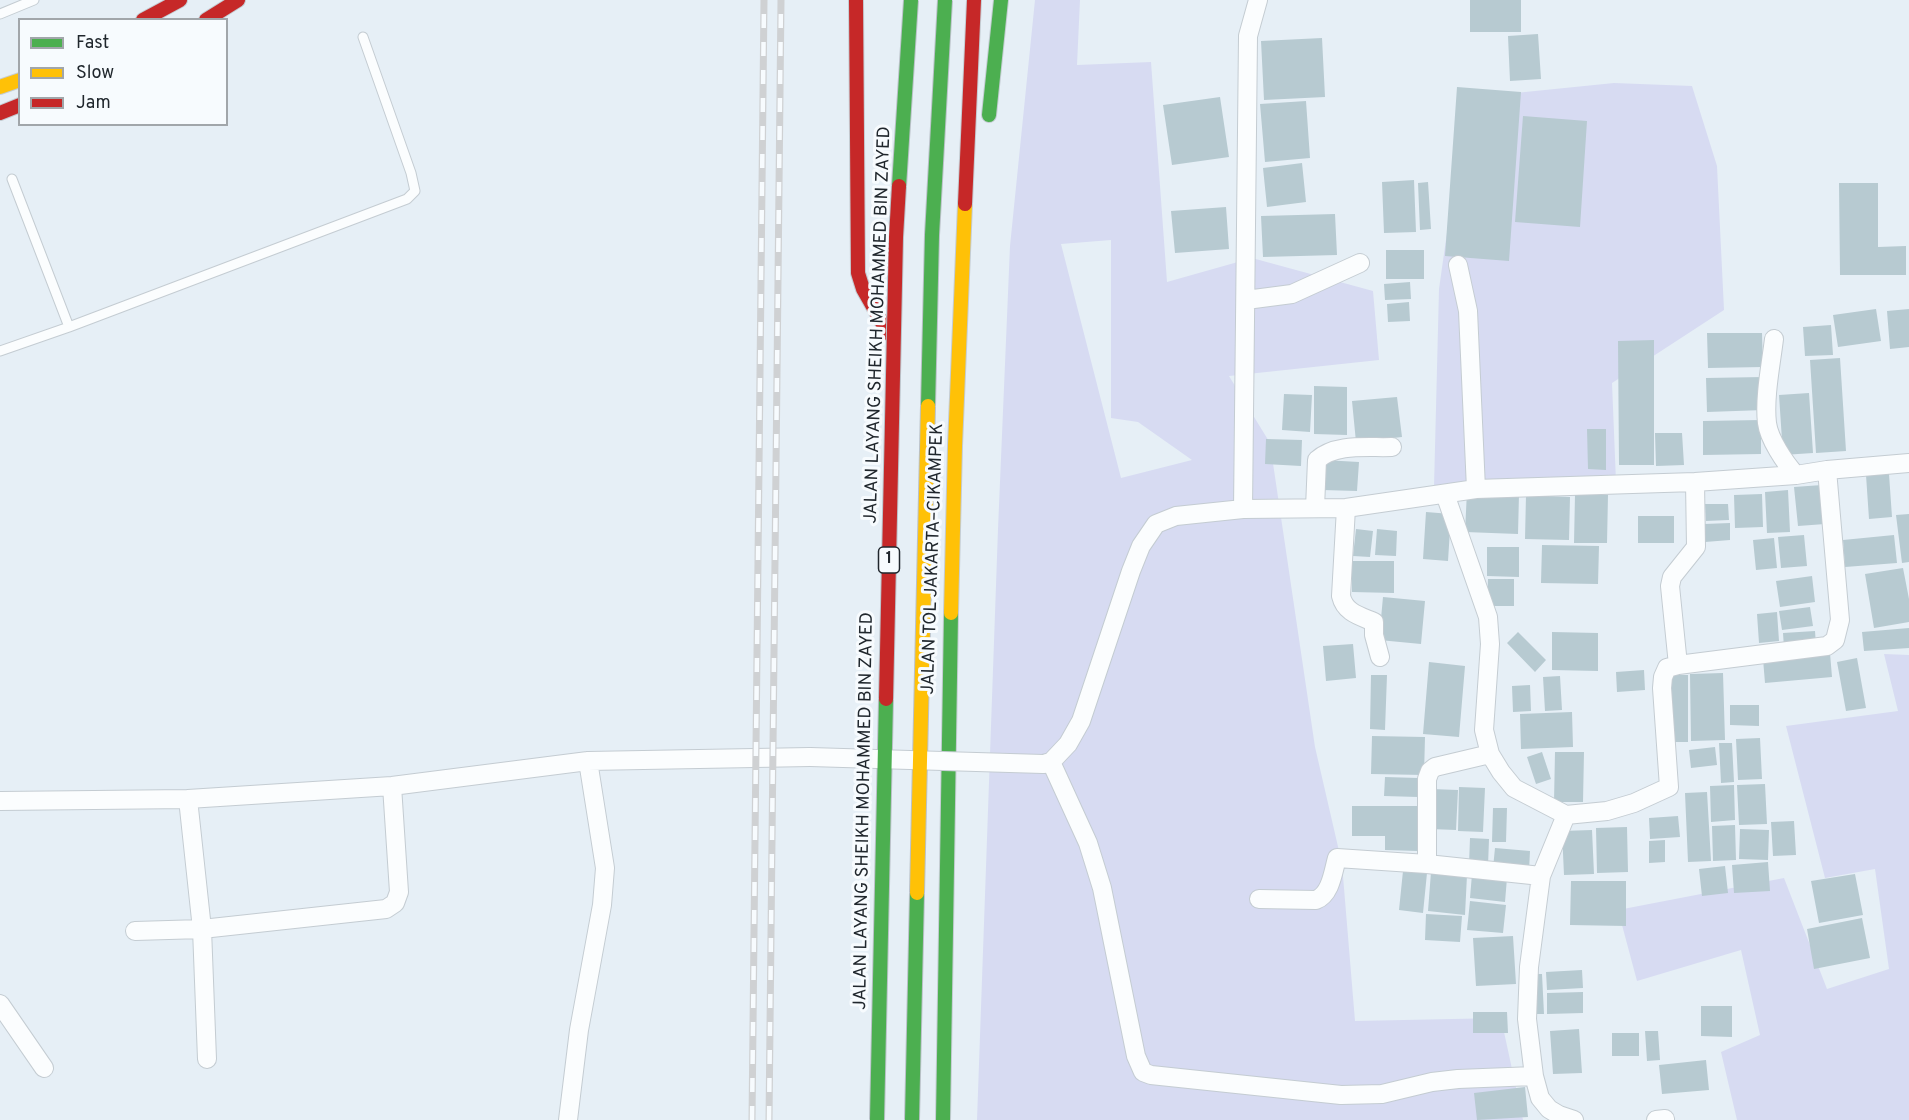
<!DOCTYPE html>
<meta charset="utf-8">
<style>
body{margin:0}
#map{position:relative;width:1909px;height:1120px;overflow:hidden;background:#e6eff6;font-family:Overpass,sans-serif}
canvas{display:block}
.legend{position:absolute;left:18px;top:18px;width:210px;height:108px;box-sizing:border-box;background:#f7fbfe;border:2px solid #a1a6aa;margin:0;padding:8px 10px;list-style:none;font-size:18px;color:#20272d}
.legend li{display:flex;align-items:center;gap:12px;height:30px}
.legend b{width:30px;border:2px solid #a1a6aa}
</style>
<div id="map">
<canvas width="1909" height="1120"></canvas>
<ul class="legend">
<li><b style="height:8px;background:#4caf50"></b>Fast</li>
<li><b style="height:8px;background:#ffc107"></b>Slow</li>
<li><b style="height:8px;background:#c62828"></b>Jam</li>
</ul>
</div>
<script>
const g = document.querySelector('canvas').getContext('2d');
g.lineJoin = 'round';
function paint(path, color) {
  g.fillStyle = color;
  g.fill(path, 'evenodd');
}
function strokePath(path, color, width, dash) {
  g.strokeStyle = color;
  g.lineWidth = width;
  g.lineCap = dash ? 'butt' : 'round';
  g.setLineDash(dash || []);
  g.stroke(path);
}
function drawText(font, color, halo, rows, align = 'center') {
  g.font = font + ' Overpass,sans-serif';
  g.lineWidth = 6;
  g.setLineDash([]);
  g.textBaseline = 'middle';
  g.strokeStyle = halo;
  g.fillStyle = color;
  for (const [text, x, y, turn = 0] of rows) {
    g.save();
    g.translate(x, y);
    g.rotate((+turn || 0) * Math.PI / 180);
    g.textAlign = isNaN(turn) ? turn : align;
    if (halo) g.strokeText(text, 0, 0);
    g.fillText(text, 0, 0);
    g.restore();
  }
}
paint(new Path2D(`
 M1035,0H1080L1077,65L1151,62L1167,282L1252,258L1373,291L1379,360L1229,376L1270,443L1315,747L1342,864L1355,1021L1501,1018L1523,1120H977L998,529L1010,246ZM1111,240V418L1138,422L1192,460L1121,478L1061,244Z
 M1614,83L1692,86L1717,166L1724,310L1612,383L1616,482L1434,487L1439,289L1466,98Z
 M1884,654L1909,655V1120H1737L1721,1052L1760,1035L1741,950L1637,981L1618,910L1784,878L1827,989L1889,969L1875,869L1825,878L1786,726L1898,711Z`), '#d7dbf2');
paint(new Path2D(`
 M1470,0H1521V32H1470Z
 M1538,34L1541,79L1510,81L1508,36Z
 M1322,38L1325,97L1264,100L1261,41Z
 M1457,87L1521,92L1509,261L1445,256Z
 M1220,97L1229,157L1172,165L1163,105Z
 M1306,101L1310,158L1265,162L1260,104Z
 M1523,116L1587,121L1580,227L1515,222Z
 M1302,163L1306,202L1267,207L1263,168Z
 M1414,180L1416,232L1384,233L1382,182Z
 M1428,182L1431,229L1420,230L1418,183Z
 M1839,183H1878V247L1906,246V275H1840Z
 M1226,207L1229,249L1175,253L1171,211Z
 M1335,214L1337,255L1263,257L1261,216Z
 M1386,250H1424V279H1386Z
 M1410,282L1411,299L1385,300L1384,284Z
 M1409,302L1410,321L1388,322L1387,304Z
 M1876,309L1881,341L1838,347L1833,315Z
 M1909,309V347L1890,349L1887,311Z
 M1831,325L1833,355L1805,356L1803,327Z
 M1707,333H1762L1763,367L1708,368Z
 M1654,340V465H1619L1618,341Z
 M1840,358L1846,451L1816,453L1810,360Z
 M1763,377L1764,410L1707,412L1706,378Z
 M1314,386L1347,387V435L1314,434Z
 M1809,393L1813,453L1783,455L1779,395Z
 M1284,394L1312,395L1310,432L1282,430Z
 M1397,397L1402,437L1356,442L1352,401Z
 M1761,420V454L1703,455V421Z
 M1587,429H1606V470L1588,469Z
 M1655,433H1682L1684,465L1656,466Z
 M1266,439L1302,440L1301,466L1265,464Z
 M1323,460L1359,462L1357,491L1322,490Z
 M1889,474L1892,517L1869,519L1866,475Z
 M1822,485L1825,524L1798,526L1794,487Z
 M1788,490L1790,532L1767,533L1765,492Z
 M1467,491L1519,494L1518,534L1465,532Z
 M1762,494L1763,527L1735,528L1734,495Z
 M1526,495L1570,497L1569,540L1525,539Z
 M1575,495H1608L1607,543H1574Z
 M1705,504H1728L1729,520L1706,521Z
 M1426,512L1451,514L1448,561L1423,559Z
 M1909,514V562L1902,563L1896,515Z
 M1638,516H1674V543H1638Z
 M1730,523V540L1705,542L1704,524Z
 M1356,529L1373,531L1370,557L1353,556Z
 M1377,529L1397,531L1396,556L1375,555Z
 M1804,535L1807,566L1781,568L1778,537Z
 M1894,535L1897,563L1845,567L1843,540Z
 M1774,538L1777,568L1756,570L1753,540Z
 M1542,545L1599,546L1598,584L1541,583Z
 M1487,547H1519V577L1487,576Z
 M1352,561H1394V593L1352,592Z
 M1903,568L1909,599V622L1874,628L1865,574Z
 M1812,576L1815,602L1780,607L1776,581Z
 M1488,579H1514V606H1487Z
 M1383,597L1425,601L1421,644L1379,640Z
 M1810,607L1813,626L1782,630L1779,611Z
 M1777,612L1779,641L1759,643L1757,614Z
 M1909,628V648L1864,651L1862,632Z
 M1815,631L1816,645L1784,648L1783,633Z
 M1518,632L1546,660L1535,672L1507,643Z
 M1552,632L1598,633V671L1552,670Z
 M1353,644L1356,678L1326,681L1323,646Z
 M1830,653L1832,677L1765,683L1763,659Z
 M1857,658L1866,708L1846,711L1837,662Z
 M1429,662L1465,666L1459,737L1423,734Z
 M1644,670L1645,690L1617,692L1616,672Z
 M1723,673L1725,740L1691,741L1690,674Z
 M1371,675H1387L1385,730L1370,729Z
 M1669,675H1688V742H1669Z
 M1560,676L1562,710L1545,711L1543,677Z
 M1530,685L1531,711L1513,712L1512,686Z
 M1730,705H1759V726L1730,725Z
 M1572,712L1573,747L1521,749L1520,714Z
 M1372,736L1425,737L1424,775L1371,774Z
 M1760,738L1762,779L1738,780L1736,739Z
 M1719,743H1732L1734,782L1721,783Z
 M1715,747L1717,765L1691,768L1689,750Z
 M1542,752L1551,779L1536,784L1527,757Z
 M1555,752H1584L1583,802H1554Z
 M1385,777L1418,778V797L1384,796Z
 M1765,784L1767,824L1739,825L1737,785Z
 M1734,785L1735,820L1711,822L1710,786Z
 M1459,787L1485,788L1483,832L1458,831Z
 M1431,789L1458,790L1456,830L1430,829Z
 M1707,792L1711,861L1688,862L1685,793Z
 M1352,806H1418V851L1385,850V836H1352Z
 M1493,808H1507L1506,842H1492Z
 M1678,816L1680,837L1650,839L1649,818Z
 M1794,821L1796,855L1773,856L1771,822Z
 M1735,825L1736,860L1713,861L1712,826Z
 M1627,827L1628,872L1597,873L1596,828Z
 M1740,829L1769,830L1768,860L1739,859Z
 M1592,830L1594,874L1564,875L1562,831Z
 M1470,838L1489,839L1488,866L1469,865Z
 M1665,840V862L1649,863V841Z
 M1495,848L1530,851L1529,871L1493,868Z
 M1768,862L1770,891L1734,893L1732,865Z
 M1725,866L1728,893L1702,896L1699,869Z
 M1403,871L1427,873L1423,913L1399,910Z
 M1431,872L1467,875L1465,915L1428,911Z
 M1472,874L1507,878L1505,902L1470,898Z
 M1855,874L1863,915L1819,923L1811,881Z
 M1571,881H1626V926L1570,925Z
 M1470,901L1506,905L1503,933L1467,930Z
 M1426,914L1462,916L1460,942L1425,940Z
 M1862,918L1870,958L1814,969L1807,929Z
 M1513,936L1516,984L1476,986L1473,938Z
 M1582,970L1583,988L1547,990L1546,972Z
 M1532,974H1542L1544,1014H1534Z
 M1583,992V1013L1547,1014V993Z
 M1701,1006H1732V1037L1701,1036Z
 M1473,1012H1507L1508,1033H1473Z
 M1579,1029L1582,1073L1553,1074L1550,1031Z
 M1645,1031H1658L1660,1060L1647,1061Z
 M1612,1033H1639V1056H1612Z
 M1706,1060L1709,1090L1662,1094L1659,1065Z
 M1525,1087L1528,1117L1477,1120L1474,1093Z`), '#b7cad1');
const lane = new Path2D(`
 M0,14L34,0
 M12,179L69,327
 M0,351L69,327L407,199L415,191L411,173L363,37`);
const street = new Path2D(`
 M1458,265L1468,311L1476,489
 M1246,300L1292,294L1360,263
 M1774,339C1771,364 1764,398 1767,423C1769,439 1785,463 1796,475
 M1445,494L1488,617L1490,644L1484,730L1490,754L1501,772L1514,788L1566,815L1607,811L1634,803L1669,787L1662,688L1663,677L1667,668L1678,665L1827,646L1835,640L1840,620L1827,470
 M1315,508L1317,460C1336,443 1368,448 1392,447
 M1346,508L1341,596C1345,613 1360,616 1374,622V635L1380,657
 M1243,509L1248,36L1258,0
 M1678,665L1670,586L1672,577L1696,547L1695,482
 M1051,762L1088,843L1102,888L1136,1056L1143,1072L1151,1075L1341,1095L1382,1094L1432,1082L1458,1079L1534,1076
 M1043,764L1051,762L1068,744L1081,721L1131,571L1141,546L1156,524L1176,516L1243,509L1346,508L1476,489L1695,482L1796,475L1827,470L1909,463
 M188,799L202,929L207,1059
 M0,801L188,799L392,786L588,761L810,757
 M1566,815L1541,876L1529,967L1527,1019L1534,1076L1540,1098L1549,1109L1559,1115L1574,1120
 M1427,864V779L1430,771L1435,767L1490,754
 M1259,899L1316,900C1331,894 1333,872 1337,858L1427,864L1541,876
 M135,931L202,929L386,909L395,903L399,892L392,786
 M0,1004L44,1068
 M568,1120L579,1030L602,905L605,868L588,761
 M1656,1120L1665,1119`);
const fast = new Path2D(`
 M989,115L1001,0
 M943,1120L951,613`);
const slow = new Path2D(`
 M0,87L20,80
 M951,613L955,446L965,204`);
const jam = new Path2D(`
 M856,0L858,273L863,289L888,333
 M143,20L180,0
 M206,20L238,0
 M0,113L20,105
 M965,204L974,0`);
strokePath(lane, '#c4ccd2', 11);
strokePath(street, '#c4ccd2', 20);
strokePath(fast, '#c4ccd2', 16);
strokePath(slow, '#c4ccd2', 16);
strokePath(jam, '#c4ccd2', 16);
strokePath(lane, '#fbfdfe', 9);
strokePath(street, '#fbfdfe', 18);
strokePath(fast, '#4caf50', 14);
strokePath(slow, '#ffc107', 14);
strokePath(jam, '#c62828', 14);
const rail = new Path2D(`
 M752,1120L764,0
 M769,1120L781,0`);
strokePath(rail, '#cfd1d3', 7);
strokePath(rail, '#f7fbfe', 4.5, [14]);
const streetBridge = new Path2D(`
 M810,757L1043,764`);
const fastBridge = new Path2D(`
 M899,186L911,0
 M928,406L932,235L945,0
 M877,1120L886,699
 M912,1120L917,893`);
const slowBridge = new Path2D(`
 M917,893L928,406`);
const jamBridge = new Path2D(`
 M886,699L896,237L899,186`);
strokePath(streetBridge, '#c4ccd2', 20, []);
strokePath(fastBridge, '#bac1c8', 16, []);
strokePath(slowBridge, '#bac1c8', 16, []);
strokePath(jamBridge, '#bac1c8', 16, []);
strokePath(streetBridge, '#fbfdfe', 18);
strokePath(fastBridge, '#4caf50', 14);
strokePath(slowBridge, '#ffc107', 14);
strokePath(jamBridge, '#c62828', 14);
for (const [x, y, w] of [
 [889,560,21]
]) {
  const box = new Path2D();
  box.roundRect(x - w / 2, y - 13, w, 26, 4.5);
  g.fillStyle = '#f7fbfe';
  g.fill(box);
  strokePath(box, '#20272d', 1.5);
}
drawText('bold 16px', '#20272d', null, [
 ["1",889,560]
]);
drawText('18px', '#20272d', '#f7fbfe', [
 ["JALAN LAYANG SHEIKH MOHAMMED BIN ZAYED",879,325,-88],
 ["JALAN TOL JAKARTA–CIKAMPEK",934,559,-88],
 ["JALAN LAYANG SHEIKH MOHAMMED BIN ZAYED",865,811,-89]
]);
</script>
